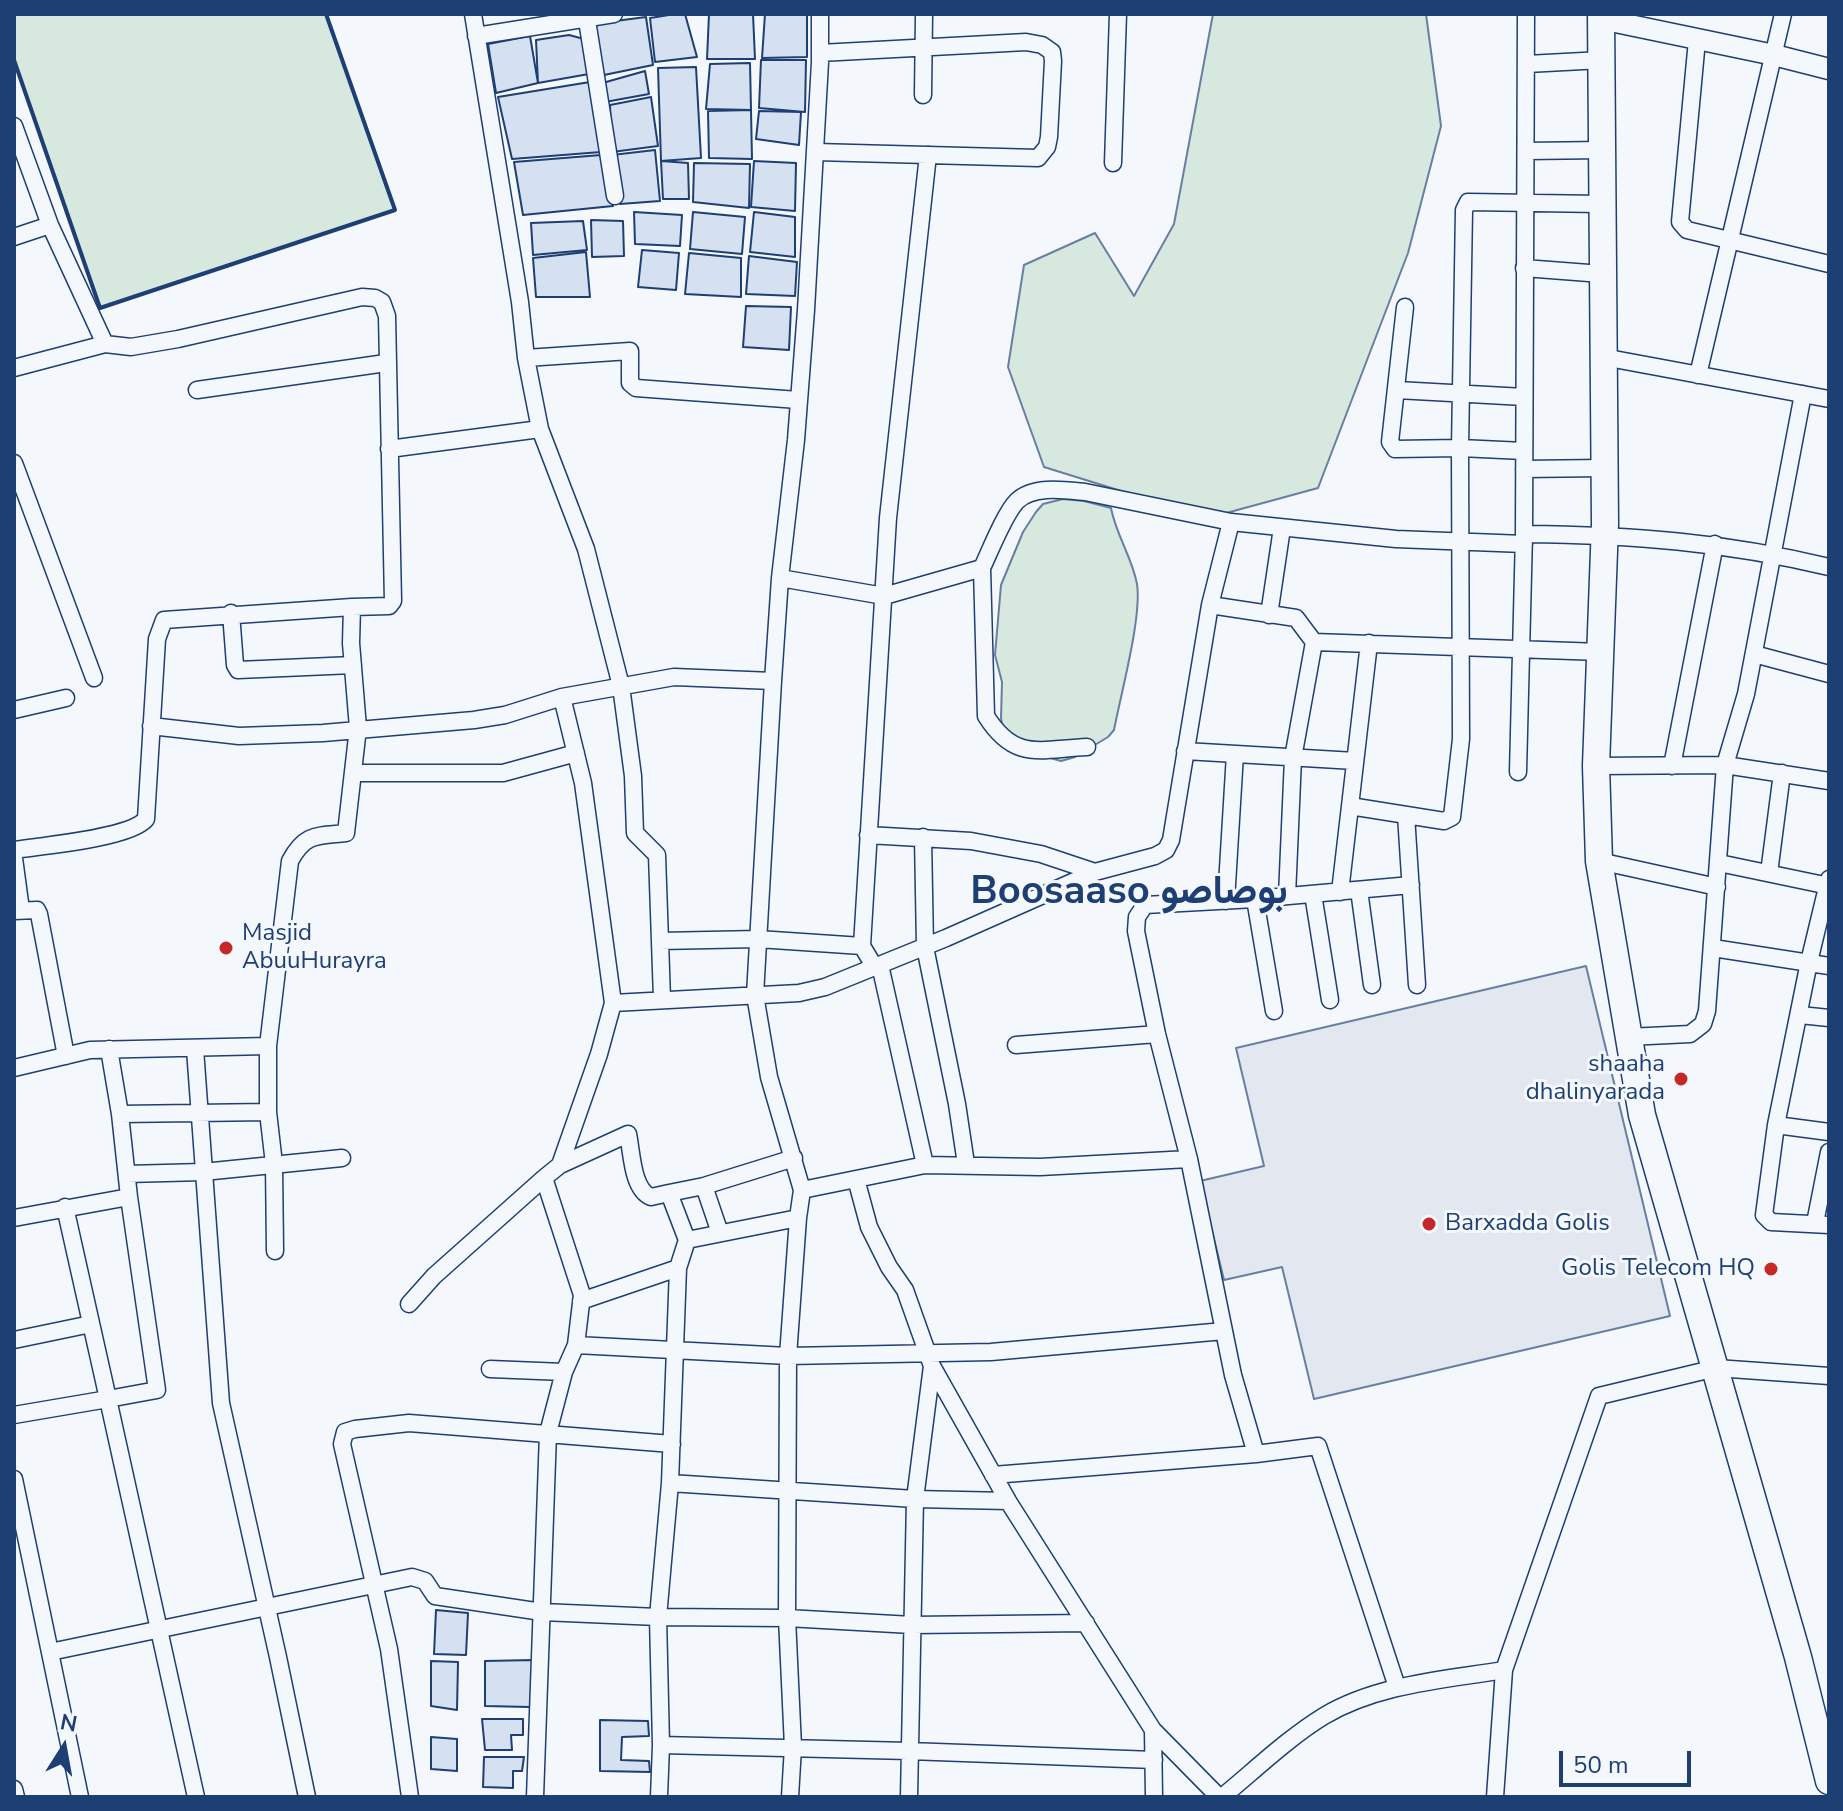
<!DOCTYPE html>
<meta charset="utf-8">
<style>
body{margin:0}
#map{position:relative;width:1843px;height:1811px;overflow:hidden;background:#f4f7fb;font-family:"Nunito Sans",sans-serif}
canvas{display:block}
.frame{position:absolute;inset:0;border:16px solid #1d3f73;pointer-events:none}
.north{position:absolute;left:24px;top:1707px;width:80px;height:80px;-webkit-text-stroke:6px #f4f7fb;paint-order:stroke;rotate:11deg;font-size:22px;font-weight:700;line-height:32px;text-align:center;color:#1d3f73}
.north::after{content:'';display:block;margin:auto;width:28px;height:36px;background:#1d3f73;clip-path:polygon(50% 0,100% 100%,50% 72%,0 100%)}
.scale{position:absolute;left:1559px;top:1751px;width:132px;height:36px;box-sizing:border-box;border:4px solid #1d3f73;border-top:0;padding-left:10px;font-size:24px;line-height:28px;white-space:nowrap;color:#1d3f73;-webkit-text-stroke:6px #f4f7fb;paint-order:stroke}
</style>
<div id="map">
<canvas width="1843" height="1811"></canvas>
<div class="frame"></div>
<div class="north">N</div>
<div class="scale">50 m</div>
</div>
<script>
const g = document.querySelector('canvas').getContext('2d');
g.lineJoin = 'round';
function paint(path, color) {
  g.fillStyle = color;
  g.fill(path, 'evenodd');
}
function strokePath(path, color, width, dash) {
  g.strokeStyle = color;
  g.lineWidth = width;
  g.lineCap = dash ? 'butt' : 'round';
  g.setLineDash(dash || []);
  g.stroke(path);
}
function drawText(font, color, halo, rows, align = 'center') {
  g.font = font + ' "Nunito Sans",Vazirmatn,sans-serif';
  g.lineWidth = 6;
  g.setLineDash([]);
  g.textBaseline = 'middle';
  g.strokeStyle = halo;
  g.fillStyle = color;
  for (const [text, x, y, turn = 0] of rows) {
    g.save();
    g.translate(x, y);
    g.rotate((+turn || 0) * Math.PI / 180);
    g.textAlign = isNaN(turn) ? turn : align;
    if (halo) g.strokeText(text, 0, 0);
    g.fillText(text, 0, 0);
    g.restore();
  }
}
const green = new Path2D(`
 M14,14H326L395,210L100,308L14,60Z
 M1213,14H1426L1441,126L1408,253L1318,488L1208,518L1044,467L1008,367L1024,265L1095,233L1134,296L1174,224Z
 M1063,499L1084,501L1111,508C1116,535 1132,557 1137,584C1142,617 1121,693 1114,730L1108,737L1075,757L1061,761L1015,748L1004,737L1001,718L1002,682L995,655L1001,585L1023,532L1036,512L1043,504Z`);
paint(green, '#d7e8df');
strokePath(green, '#687fa3', 2);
const parking = new Path2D(`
 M1586,966L1670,1316L1314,1399L1282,1267L1224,1280L1200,1181L1264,1166L1236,1048Z`);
paint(parking, '#e3e8f0');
strokePath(parking, '#687fa3', 2);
const building = new Path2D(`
 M675,14H685L697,57L655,62L650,18Z
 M709,14H753L755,59H707Z
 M765,14H807V57L762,58Z
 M646,17L653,65L599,76L592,24Z
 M569,35L584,39L589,74L538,83L536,40Z
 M530,36L538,83L496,93L488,44Z
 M761,60H806L805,112L759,108Z
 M750,63L751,110L706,109L710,64Z
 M696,67L701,158L661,161L658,68Z
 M645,71L649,94L605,102L599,84Z
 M590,82L601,152L512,159L498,97Z
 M651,97L658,146L612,152L610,105Z
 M751,110L752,159L709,158L708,111Z
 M759,111L801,112L799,145L756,139Z
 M655,150L660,201L620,204L612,155Z
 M601,155L613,206L523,215L514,162Z
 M661,161L688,163L689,199H663Z
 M754,161L796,163L795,211L751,207Z
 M694,163L750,164L749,208L693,202Z
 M634,212L682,215L680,246L635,244Z
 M693,212L745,217L742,254L690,249Z
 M754,212L795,217V257L750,252Z
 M591,220L623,221L624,256L592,257Z
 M583,221L587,250L533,255L531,223Z
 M642,250L679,253L676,290L638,287Z
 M586,252L590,297H536L533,258Z
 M689,253L741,258V297L685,294Z
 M749,256L797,262L795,296L746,294Z
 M746,306L791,307L789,350L743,347Z
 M436,1610L468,1613L466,1655L434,1654Z
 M534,1660L530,1707L485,1706V1661Z
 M431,1661L458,1662L457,1710L431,1706Z
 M482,1719H523V1735H511L512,1750H485Z
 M600,1720L648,1721L649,1736L622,1737L621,1760L649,1761L650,1772L600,1771Z
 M431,1737L457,1739V1771L431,1769Z
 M484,1757H524L522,1771H513V1788L483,1787Z`);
paint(building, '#d5e0f0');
strokePath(building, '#1d3f73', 2);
const minor = new Path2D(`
 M473,14L520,302L526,358L540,429L586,549L621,686L633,776L635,833L657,855L662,999
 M586,14L615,196
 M476,36L614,14
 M1697,40L1680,222L1687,230L1829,264
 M1527,64L1602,60
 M923,95L924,14
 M14,126L50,225L105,344L131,347L178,339L362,297L375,298L382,302L387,316L393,601L389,606L352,607L351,643L358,728L346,833C317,836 305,833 290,861L268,1046V1112L274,1164L275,1251
 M1526,151L1603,150
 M816,152L1038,158L1047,147L1049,137L1053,61L1052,52L1042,45L1026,42L820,53
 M1113,163L1118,14
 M14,237L50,225
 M1524,268L1602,274
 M1405,307L1390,442L1395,449L1460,448L1524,451
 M1603,357L1829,399
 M526,358L630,351V383L636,388L798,400
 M14,368L105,344
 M1698,375L1783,14
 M197,390L386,363
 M1397,390L1524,397
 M389,449L540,429
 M14,463L94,678
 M1524,469L1603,468
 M1524,534C1631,535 1725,542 1829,567
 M982,568L986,716C1015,762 1040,749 1087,747
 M780,578L884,596L982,568C990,551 1005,513 1017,501C1033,485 1065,490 1085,492L1231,522L1396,539L1524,544
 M1210,605L1296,618L1314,642L1601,652
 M231,613L235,665L238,670L353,665
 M1269,615L1282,528
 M1754,654L1829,674
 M773,681L755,995L769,1077L802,1190
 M14,710L66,698
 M151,726L239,736L323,733L474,720L505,715L562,697L674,677L773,681L780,578L796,440L806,310L820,62V14
 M1185,751L1355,761
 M1596,766L1725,765L1829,781
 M1672,766L1715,544
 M1518,772L1524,534L1526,14
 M353,773H503L576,753
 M1350,806L1444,821L1452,817L1461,739L1460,448L1464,210L1468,202L1601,204
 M1406,815L1417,985
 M868,835L971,841L1041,854L1095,872
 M923,837L925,947L957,1104L966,1164
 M14,850C41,846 131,838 146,819L157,639L164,620L352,607
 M14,858L21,910
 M1599,861L1717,887
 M1719,863L1829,886
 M1769,873L1782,773
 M1829,879L1809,962L1776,1125L1764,1215L1771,1222L1829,1225
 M1359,890L1372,985
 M1340,892L1369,643
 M1313,894L1330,1000
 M1287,896L1293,758L1314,642
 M1255,899L1274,1011
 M1226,901L1235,754
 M14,911L37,910L39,914L66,1056
 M660,941L758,939L862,946
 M1713,948L1829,966
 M880,965L925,1165
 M874,966L862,946L888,518L928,155
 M613,1003L799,993L825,987L946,938L1095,872L1155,856L1166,850L1171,840L1210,605L1231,522
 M1800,1015L1829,1018
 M1628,1037L1690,1034L1703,1024L1707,1011L1725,765L1746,694L1803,394
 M1016,1045L1157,1034
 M109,1049L120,1114L129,1197
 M195,1049L221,1403L278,1657L307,1797
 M14,1068L90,1050L268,1046
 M120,1114L268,1112
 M1776,1125L1829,1132
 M560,1165L628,1134C632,1153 632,1189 651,1197L669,1193L687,1240L678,1268L670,1483L658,1617L787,1618L912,1625L1086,1623
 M127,1174L203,1172L342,1158
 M856,1179L869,1227L889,1267L905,1290L932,1366L1008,1501L1153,1730L1219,1797
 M704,1186L720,1233
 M669,1193L704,1186L794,1158
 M14,1218L129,1197L157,1390L108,1399L196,1797
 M1815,1223L1829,1152
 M687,1240L798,1218L802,1190L925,1165L1040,1167L1189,1159
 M581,1301L678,1268
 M409,1304L434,1276L544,1178
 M14,1340L91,1324
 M576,1345L788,1356L991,1352L1224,1331
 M490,1369L564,1372
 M14,1415L108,1399L65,1207
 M1256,1454L1233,1375L1189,1159L1157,1034L1136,931L1137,917L1145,905L1255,899L1411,885
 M993,1475L1256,1454L1318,1446L1397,1687
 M14,1479L80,1797
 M670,1483L915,1499L1008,1501
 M50,1652L412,1577L425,1581L435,1596L542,1612L658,1617L661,1745L659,1797
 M1153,1730L1154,1797
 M661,1745L909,1751L1154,1760
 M14,1789L16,1797
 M410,1797L389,1649L342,1444L345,1432L355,1429L409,1423L672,1444
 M535,1797L548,1433L564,1372L576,1345L582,1295L544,1178L560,1165L599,1054L613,1003L583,783L562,697
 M790,1797L793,1747L787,1618L788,1356L798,1218
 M909,1797L915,1499L932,1366
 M1222,1797C1255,1770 1288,1738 1324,1716C1378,1684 1444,1680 1504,1670L1599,1396L1716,1368L1829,1376
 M1495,1797L1504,1670`);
const tertiary = new Path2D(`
 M1601,19L1774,55L1829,69`);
const primary = new Path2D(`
 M1601,14L1605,524L1596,766L1599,861L1642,1115L1798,1657L1829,1781`);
strokePath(minor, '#1d3f73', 19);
strokePath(tertiary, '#1d3f73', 23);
strokePath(primary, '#1d3f73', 29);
strokePath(minor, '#f4f7fb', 16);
strokePath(tertiary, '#f4f7fb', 20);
strokePath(primary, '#f4f7fb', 26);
strokePath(new Path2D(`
 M14,60L100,308L395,210L326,14`), '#1d3f73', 4);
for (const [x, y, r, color] of [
 [226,948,8,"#c62828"],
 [1681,1079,8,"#c62828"],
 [1429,1224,8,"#c62828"],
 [1771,1269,8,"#c62828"]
]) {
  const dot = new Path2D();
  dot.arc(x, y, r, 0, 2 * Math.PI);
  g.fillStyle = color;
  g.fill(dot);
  strokePath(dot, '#f4f7fb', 3);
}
drawText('24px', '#1d3f73', '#f4f7fb', [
 ["Masjid",242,934],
 ["AbuuHurayra",242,962],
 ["shaaha",1665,1065,"right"],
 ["dhalinyarada",1665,1093,"right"],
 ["Barxadda Golis",1445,1224],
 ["Golis Telecom HQ",1755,1269,"right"]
], 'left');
drawText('bold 40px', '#1d3f73', '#f4f7fb', [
 ["Boosaaso بوصاصو",1129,893]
]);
</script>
